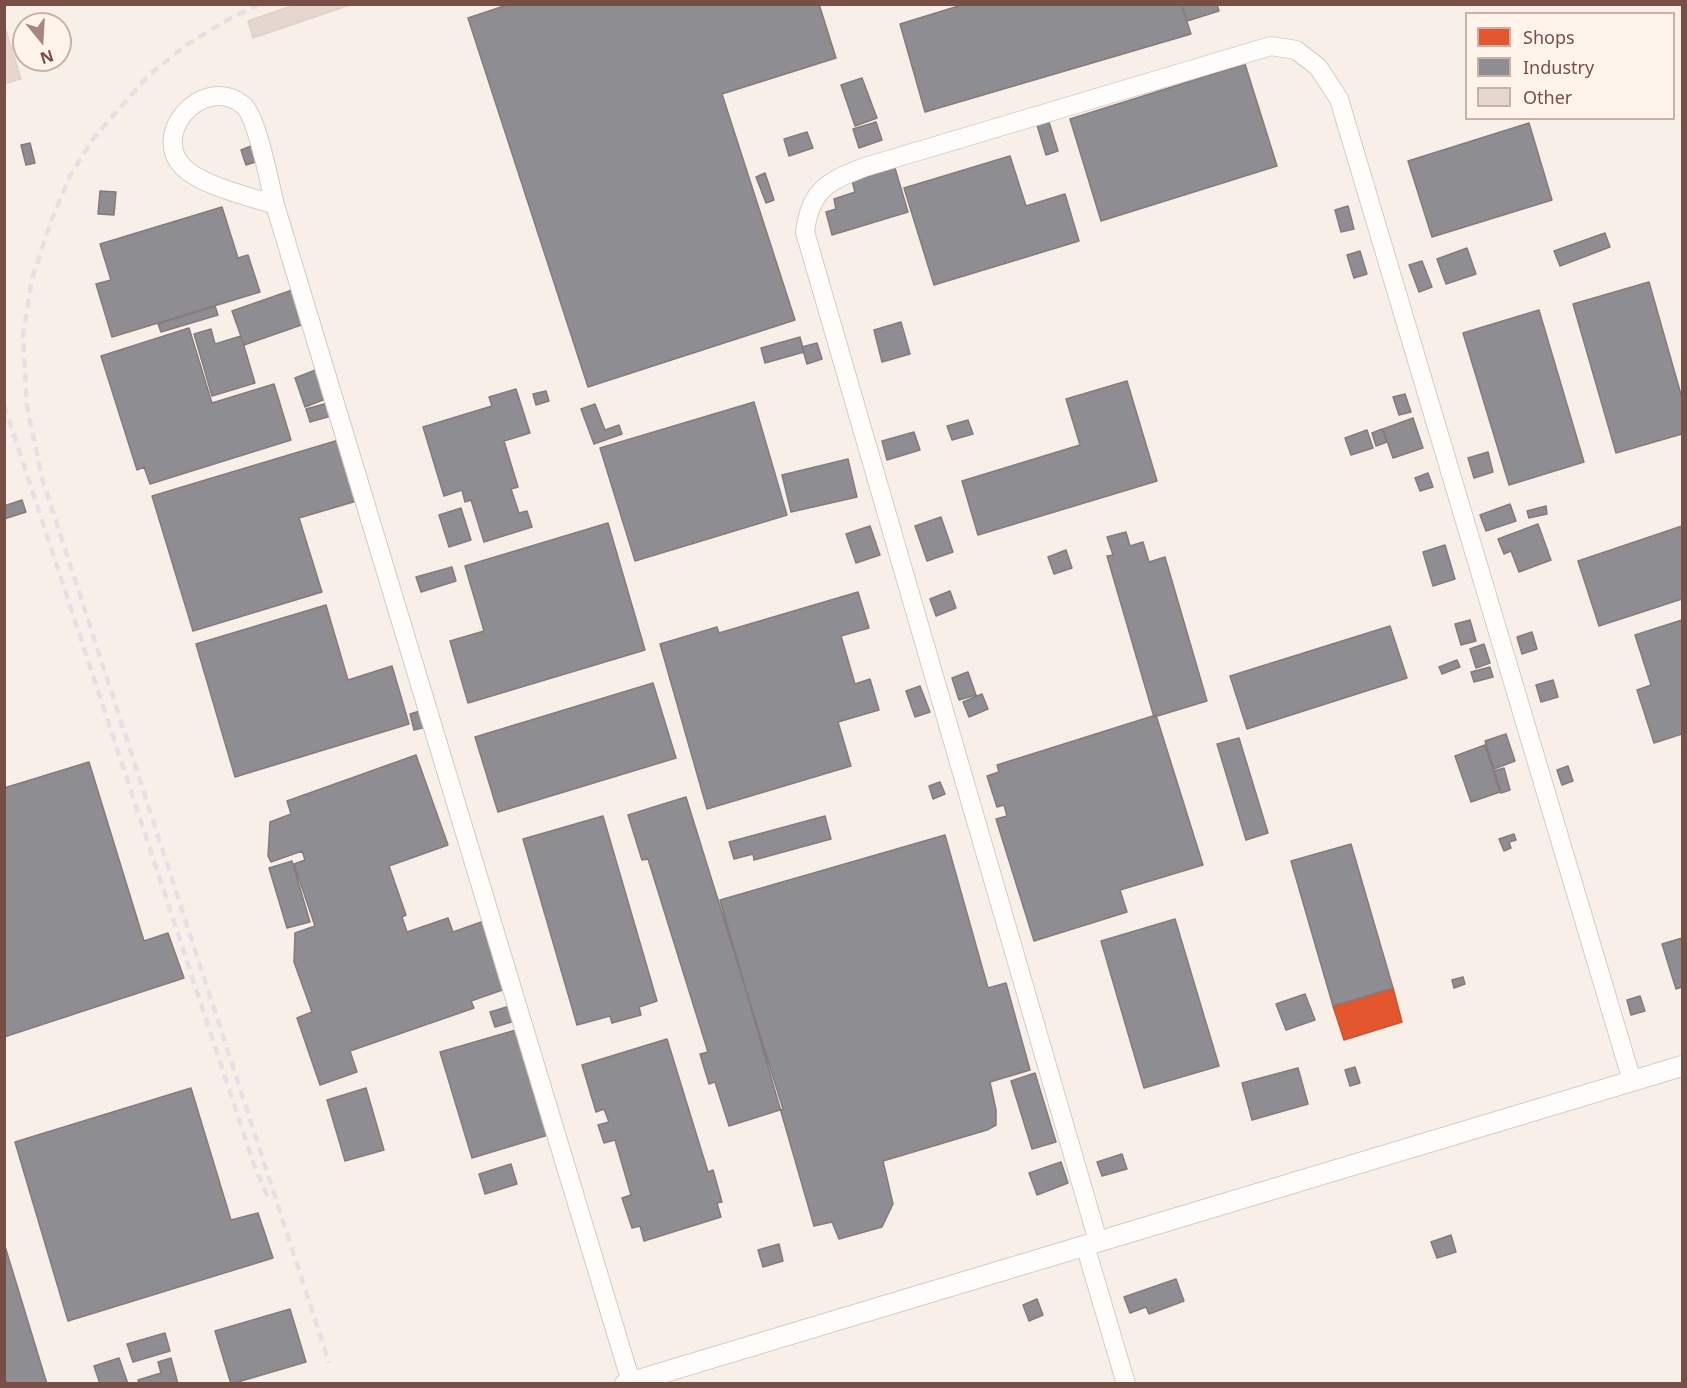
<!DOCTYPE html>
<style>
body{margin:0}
#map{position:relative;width:1687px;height:1388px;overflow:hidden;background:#f8f0e8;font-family:"Noto Sans",sans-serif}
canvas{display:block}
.frame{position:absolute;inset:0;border:6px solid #784f46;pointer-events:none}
.legend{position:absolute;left:1465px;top:12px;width:210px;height:108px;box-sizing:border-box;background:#fff3ea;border:2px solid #c9b1a8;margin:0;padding:8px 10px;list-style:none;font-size:18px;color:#784f46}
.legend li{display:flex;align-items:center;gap:12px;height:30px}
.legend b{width:30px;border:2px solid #c9b1a8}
.north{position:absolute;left:12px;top:12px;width:60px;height:60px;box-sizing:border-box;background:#fff3ea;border:2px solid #c9b1a8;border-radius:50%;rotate:162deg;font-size:16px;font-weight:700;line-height:24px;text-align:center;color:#784f46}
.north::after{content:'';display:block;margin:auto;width:21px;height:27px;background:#a5877f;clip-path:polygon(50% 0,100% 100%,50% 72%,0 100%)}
</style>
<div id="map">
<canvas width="1687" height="1388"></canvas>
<div class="frame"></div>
<ul class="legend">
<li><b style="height:16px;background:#e4572e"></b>Shops</li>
<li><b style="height:16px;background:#8d8d92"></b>Industry</li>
<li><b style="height:16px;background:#e5d6d0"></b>Other</li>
</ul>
<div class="north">N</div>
</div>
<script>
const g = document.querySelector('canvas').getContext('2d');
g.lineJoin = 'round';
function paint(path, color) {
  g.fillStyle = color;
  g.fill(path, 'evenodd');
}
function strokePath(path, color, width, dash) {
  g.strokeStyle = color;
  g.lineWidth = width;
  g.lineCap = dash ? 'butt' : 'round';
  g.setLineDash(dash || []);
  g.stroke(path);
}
const shops = new Path2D(`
 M1393,988L1402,1022L1344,1040L1333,1006Z`);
paint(shops, '#e4572e');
strokePath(shops, '#c45535', 1.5);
const industry = new Path2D(`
 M510,4H819L836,58L722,94L795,320L588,387L468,18Z
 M965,4H1181L1191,34L925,112L900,24Z
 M1181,4H1217L1219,11L1187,21Z
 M1245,64L1277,166L1101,221L1070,119Z
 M862,78L877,118L855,126L841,85Z
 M876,122L882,140L859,148L853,129Z
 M1049,122L1058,151L1046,155L1037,125Z
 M1529,123L1552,200L1432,237L1408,161Z
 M807,132L813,148L789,156L784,139Z
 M30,143L35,163L26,165L21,145Z
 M256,144L262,160L246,165L241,150Z
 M1010,156L1026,206L1065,194L1079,241L934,285L904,188Z
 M895,168L908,212L832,235L826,212L836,209L834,199L855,192L852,181Z
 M765,173L774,200L766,203L756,177Z
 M100,191L116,192L114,215L98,214Z
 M1348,206L1354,229L1341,232L1335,210Z
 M222,207L238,258L248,255L260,292L112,337L96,284L111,280L100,244Z
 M1605,233L1610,247L1560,266L1554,251Z
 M1467,248L1476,274L1446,284L1437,259Z
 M1360,251L1367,274L1354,278L1347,255Z
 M1422,261L1432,287L1419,292L1409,265Z
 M1649,282L1682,398V434L1616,453L1573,304Z
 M295,289L307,323L244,345L232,311Z
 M215,306L218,315L161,332L158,324Z
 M1539,310L1584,462L1509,485L1463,333Z
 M901,322L910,354L882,362L874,330Z
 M189,328L212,403L274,384L291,440L150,484L144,467L137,470L101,356Z
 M211,329L215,344L241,336L255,383L212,396L194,334Z
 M800,337L804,352L765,363L761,348Z
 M817,343L822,359L807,364L802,347Z
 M318,369L328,398L305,407L295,378Z
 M1127,381L1157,481L978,535L962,481L1080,445L1066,399Z
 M516,389L530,433L504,441L518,487L511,489L519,513L527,511L532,527L484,542L471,500L465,502L462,490L444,496L423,427L492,406L489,397Z
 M546,391L549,401L536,405L533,394Z
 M1405,394L1411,412L1399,415L1393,397Z
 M754,402L787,515L635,561L600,448Z
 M328,403L331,416L310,422L306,409Z
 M595,404L605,430L619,425L622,434L594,444L581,409Z
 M1413,418L1423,448L1393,458L1383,429Z
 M968,420L973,434L952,440L947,426Z
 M1382,429L1387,442L1376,446L1372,433Z
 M1367,430L1373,448L1351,455L1345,438Z
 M914,432L920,450L887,460L882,441Z
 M342,439L360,500L299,518L322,592L193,631L152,496Z
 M1488,452L1493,472L1474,478L1468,458Z
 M848,459L857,497L791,512L782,475Z
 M1428,473L1433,487L1420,491L1415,478Z
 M22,500L26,512L4,519V506Z
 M1510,504L1516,521L1486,531L1480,515Z
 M1546,506L1547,514L1529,518L1527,511Z
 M461,508L471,540L449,547L439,515Z
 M941,517L953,552L927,561L915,526Z
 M608,523L645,650L468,703L450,641L484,631L465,566Z
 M1538,524L1551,560L1519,572L1511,551L1504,554L1498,539Z
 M870,526L880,555L856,563L846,534Z
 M1682,526V599L1599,626L1578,561Z
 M1126,532L1130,546L1143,542L1149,562L1165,557L1207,701L1154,717L1107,556L1113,555L1107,537Z
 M1445,545L1455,579L1433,586L1423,552Z
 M1066,550L1072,568L1054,574L1048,557Z
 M452,567L456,581L421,592L416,577Z
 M950,591L956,608L936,616L930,599Z
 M858,592L869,628L841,636L855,684L870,679L879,710L838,722L851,766L707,809L660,644L717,627L719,633Z
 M326,605L348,680L392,666L409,724L235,777L196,644Z
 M1470,620L1476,641L1461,645L1455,624Z
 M1682,620V734L1654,743L1637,690L1651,685L1635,635Z
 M1390,626L1407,678L1247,729L1230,676Z
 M1532,632L1537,649L1522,654L1517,637Z
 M1484,644L1490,663L1476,668L1470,649Z
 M1457,660L1460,667L1442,674L1439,667Z
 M1490,667L1493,677L1474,682L1471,672Z
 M968,672L976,695L959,700L952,678Z
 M1553,680L1558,697L1541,702L1536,685Z
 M653,683L676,758L498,812L475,737Z
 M920,686L930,712L915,717L906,691Z
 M982,694L988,709L969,717L963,702Z
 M426,709L430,726L414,730L410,714Z
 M1156,715L1203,865L1120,890L1127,912L1034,941L996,819L1007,816L1004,805L997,807L987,776L999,772L997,765Z
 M1506,734L1515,761L1494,769L1485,741Z
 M1239,738L1268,833L1246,840L1217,744Z
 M1485,745L1500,792L1471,802L1455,756Z
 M416,755L448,845L389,866L406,915L402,917L407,932L448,918L453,932L484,921L508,988L471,1001L474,1008L350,1051L357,1072L320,1085L297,1018L312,1012L294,962L295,933L315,926L294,864L305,860L302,851L271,862L268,856L270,822L291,814L287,801Z
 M89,762L144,941L168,933L184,978L4,1037V788Z
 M1568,766L1573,781L1562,785L1557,770Z
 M1504,768L1510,790L1501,793L1494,771Z
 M940,782L945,794L933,799L929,786Z
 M686,797L783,1109L729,1126L715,1082L709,1084L700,1054L708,1052L648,859L642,860L628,815Z
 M603,816L657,1001L639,1007L641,1015L612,1023L610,1016L577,1025L523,839Z
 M825,816L831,839L754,860L753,854L734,859L729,842Z
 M1514,834L1516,840L1509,842L1511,848L1504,851L1499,839Z
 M945,835L988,988L1006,983L1030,1070L990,1082L996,1110V1125L987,1130L883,1161L893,1204L882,1227L839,1239L832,1222L814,1226L720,900Z
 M1351,844L1393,988L1333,1006L1291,861Z
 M292,861L310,922L287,928L269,868Z
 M1175,919L1219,1066L1144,1088L1101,941Z
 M1682,938V987L1676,989L1662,944Z
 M1463,977L1465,984L1454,988L1452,980Z
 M1305,994L1315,1020L1286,1030L1276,1004Z
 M1640,996L1645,1011L1631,1015L1627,1000Z
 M513,1005L518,1020L495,1027L490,1012Z
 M516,1030L548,1135L472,1158L440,1052Z
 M667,1039L708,1172L713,1170L722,1202L717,1203L721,1217L644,1241L640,1226L632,1228L622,1198L631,1195L615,1140L604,1143L598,1125L609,1122L604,1109L596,1112L582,1065Z
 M1355,1067L1360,1083L1350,1086L1345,1070Z
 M1298,1068L1308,1104L1252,1120L1242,1083Z
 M1035,1073L1056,1142L1032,1149L1011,1081Z
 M191,1088L231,1220L258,1213L273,1258L68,1321L15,1142Z
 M366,1088L384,1150L345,1161L327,1100Z
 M1122,1154L1127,1169L1102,1176L1097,1162Z
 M1061,1162L1068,1183L1037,1195L1029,1173Z
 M511,1164L517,1184L485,1194L479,1174Z
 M1451,1235L1456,1252L1437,1258L1431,1242Z
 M4,1243L47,1384H4Z
 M779,1244L783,1261L763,1267L758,1250Z
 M1176,1279L1184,1301L1149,1314L1146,1307L1130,1313L1124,1297Z
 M1037,1299L1043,1315L1029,1321L1023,1305Z
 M290,1309L306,1362L231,1384L215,1331Z
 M165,1333L170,1351L133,1362L127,1344Z
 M119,1358L128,1384H100L94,1366Z
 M171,1358L178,1384H139L138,1380L161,1373L158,1362Z`);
paint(industry, '#8d8d92');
strokePath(industry, '#877a7b', 1.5);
const building = new Path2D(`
 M297,4H353L253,38L248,21Z
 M4,24L21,79L6,83L4,77Z`);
paint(building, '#e5d6d0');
strokePath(building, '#e1d1ca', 1.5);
const tertiary = new Path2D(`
 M275,205C251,197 209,187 189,172C144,139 202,72 243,105C257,116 270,185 275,205L631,1382
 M1098,1241L805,232C810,190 828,181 865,167L1271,46L1296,50L1318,67L1339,99L1632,1081
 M1085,1245L1126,1384`);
const secondary = new Path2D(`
 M625,1384L1682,1066`);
strokePath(tertiary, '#d6cbc5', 20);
strokePath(secondary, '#d7cbc5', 22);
strokePath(tertiary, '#fefdfc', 18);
strokePath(secondary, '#fefdfc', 20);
strokePath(new Path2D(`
 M259,4L229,19L186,45L148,76L92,140L70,176L51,221L32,279L23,335L27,407L42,478L329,1363
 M4,405L254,1165L268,1197`), '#e4e1e5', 4.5, [9, 6]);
</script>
